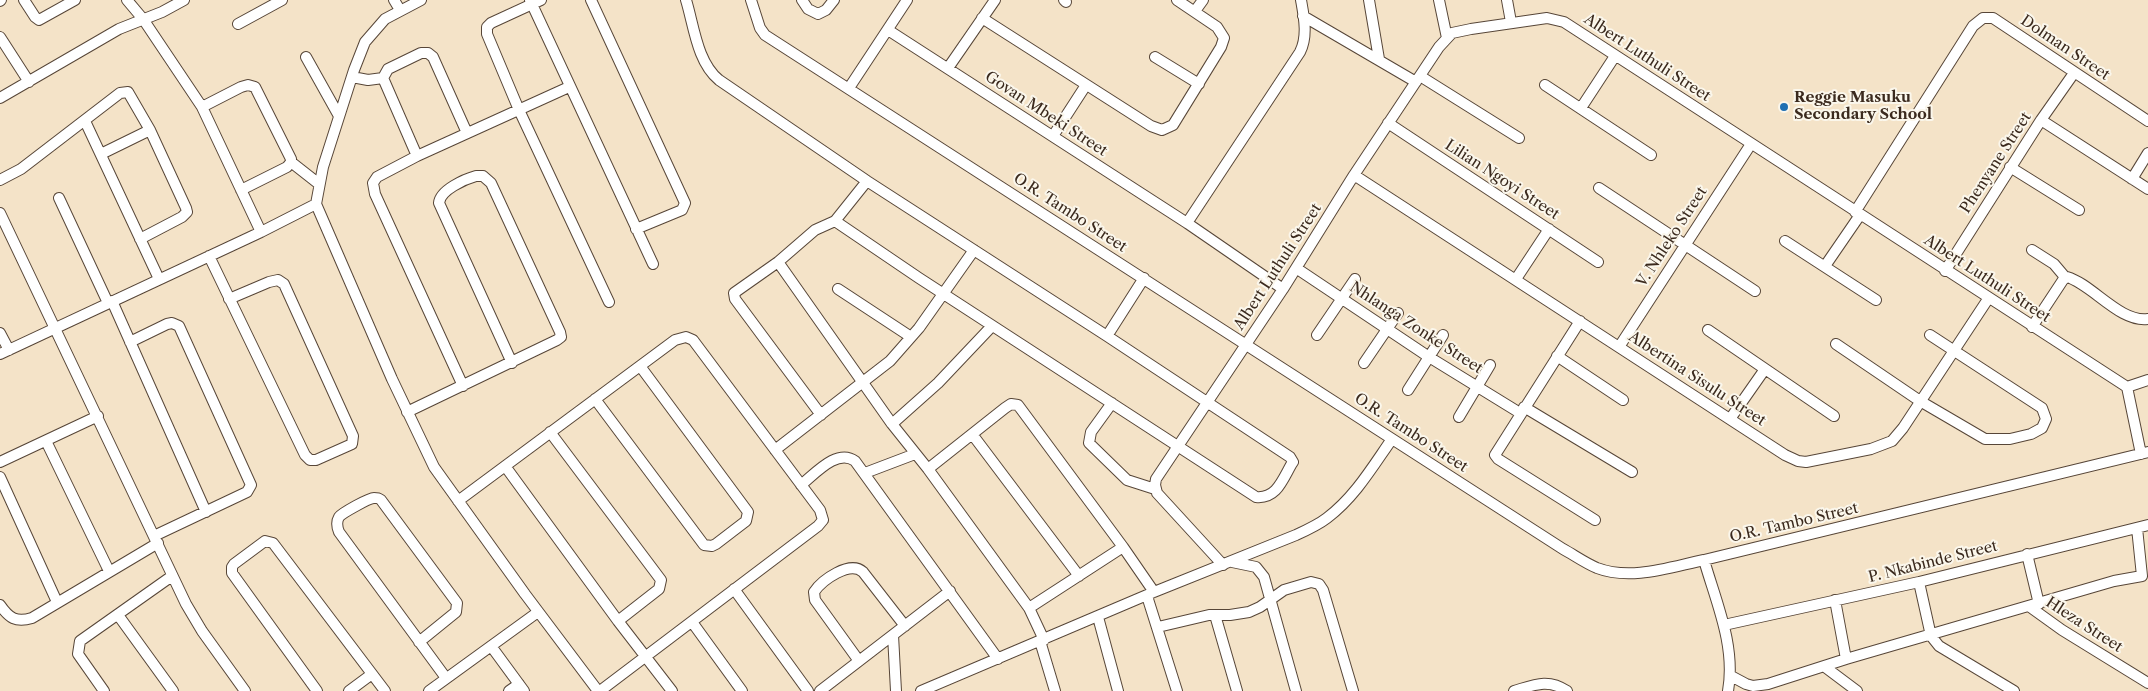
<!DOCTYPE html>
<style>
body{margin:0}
canvas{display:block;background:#f4e3c8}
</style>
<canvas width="2148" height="691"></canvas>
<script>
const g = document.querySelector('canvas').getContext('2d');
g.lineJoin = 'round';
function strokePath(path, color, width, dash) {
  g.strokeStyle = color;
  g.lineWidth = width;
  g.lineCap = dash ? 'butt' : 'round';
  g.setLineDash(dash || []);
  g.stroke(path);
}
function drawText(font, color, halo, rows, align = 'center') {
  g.font = font + ' "Libre Caslon Text",serif';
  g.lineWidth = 4;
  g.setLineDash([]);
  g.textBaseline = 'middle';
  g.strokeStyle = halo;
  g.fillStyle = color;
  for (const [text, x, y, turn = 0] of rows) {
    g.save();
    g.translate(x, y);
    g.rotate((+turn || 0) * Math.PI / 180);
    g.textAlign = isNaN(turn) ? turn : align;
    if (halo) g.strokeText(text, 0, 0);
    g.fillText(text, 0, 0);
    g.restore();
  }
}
const minor = new Path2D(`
 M24,0L35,17L39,20L75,0
 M127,0L143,19L202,107L261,232
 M394,0L400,10
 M421,0L385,19L365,42L354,70L323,167L316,204L392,379L434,467L525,594L598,691
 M530,0L653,264
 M541,0L491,23L487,27V34L519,110L609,302
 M591,0L685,203L682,210L636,229
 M686,0C694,26 697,62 719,80L867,181L1107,336L1290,457L1293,462L1291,465C1282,481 1276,499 1256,497L919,278L835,221
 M751,0L760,28L765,35L1563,549C1574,555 1585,563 1597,568C1631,581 1670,567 1704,560L2148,452
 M802,0L808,9L818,14L826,10L834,0
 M1064,0L1066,2
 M1369,0L1379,59
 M1439,0L1447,38
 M1507,0L1511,22
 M0,1L1,0
 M1195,11L1203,0
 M1303,16L1416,82
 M982,18L1151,126L1162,130L1173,125L1221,47L1224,38L1217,27L1177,0
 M238,24L282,0
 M888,30L1187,223L1283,289
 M0,37L29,82
 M306,57L339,116
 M1155,57L1199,84
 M948,68L995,0
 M1420,76L1519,138
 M352,77L368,80L383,78
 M1545,85L1651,155
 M849,88L907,0
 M0,98L119,29L162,12L184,0
 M202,107L241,87L248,85L255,87L291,159V162L287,167L241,190
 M1581,108L1615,56
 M2041,120L2148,189
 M85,121L159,279
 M1388,123L1598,262
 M1053,136L1086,85
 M101,154L150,130
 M417,156L383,78L388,69L421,53H428L433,57L467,133
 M291,162L319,184
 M2010,167L2079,210
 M1354,175L1785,455L1798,461L1806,462L1871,449L1892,441L1903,428L1988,299
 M2132,179L2148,153
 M0,180L21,169L120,93L128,92L150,130L186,208L187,212L182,217L140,239
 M1599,188L1755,291
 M59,198L108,303
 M1855,212L1973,26L1983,18H1993L2148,121
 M0,213L186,604L202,631L245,691
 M1187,223L1300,52C1308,36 1304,17 1301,0
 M1785,241L1876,300
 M2032,250L2054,264L2065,277
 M209,256L305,455L310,460H316L352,444L353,436L284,284L278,280L269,282L229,299
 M778,262L892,424L928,469L1029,608L1044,640
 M1825,266L1860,215
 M1296,268L1429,357L1520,413
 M1945,271L2041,120L2074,73
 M1516,279L1549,229
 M838,289L911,337
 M112,301L206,512
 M1580,321L1495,455L1498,459L1595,520
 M2032,327L2063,280L2067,277C2092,284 2120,323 2148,319
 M1708,330L1834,416
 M0,333L9,350
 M1317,335L1355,279
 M1107,336L1144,278
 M130,342L167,324L172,323L179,326L251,485L247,492L154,536
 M1836,344L1920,401L1985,439H2010L2031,434L2042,428L2046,419L2042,408L1930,335
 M1619,347L1751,144
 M0,354L261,232L316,204
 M1557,356L1623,400
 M1364,363L1398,313
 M463,386L375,194L373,183L377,177L417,156L569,87
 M2127,387L2141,454
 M2127,387L2148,380
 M1408,390L1443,335
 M595,399L704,545L712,546L716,544L746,521L748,512L640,366
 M1112,403L1091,432L1089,443L1127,480L1155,489
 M1524,407L1632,472
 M407,412L557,340L561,337L560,332L491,183L483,176H476C465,179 440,190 439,203L512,363
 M821,415L735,299L734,293L778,262L815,230L835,221L867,181
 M1459,417L1490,365
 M1730,419L1765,369
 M892,424L938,383L992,326
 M550,432L661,580L659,589L618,621
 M972,434L1079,576
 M46,441L109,571
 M775,450L890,361L919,328L974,250
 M0,462L98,416
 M505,466L618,621L672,691
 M928,469L1005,408L1011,404L1018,405L1123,547L1154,592
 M865,473L915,454
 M0,477L57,602
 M801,485C815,474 837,448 855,461L998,659
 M458,501L675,340L686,337L693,340L820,510L823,520L818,526L600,691
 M2137,528L2142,576
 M2027,554L2039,604
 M1704,560C1716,602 1736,646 1728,691
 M1232,562L1256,567L1264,577L1296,691
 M1223,565L1157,493L1155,485L1156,479L1283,289L1354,175L1439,47L1452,33L1471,29L1547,18L1564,22L2127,387
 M1919,582L1931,636L1939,646L2014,691
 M734,589L808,691
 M1147,596L1177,691
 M1835,600L1846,659
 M0,605C9,618 16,623 32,618L158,543
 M2030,607L2062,630L2148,683
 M1029,608L1123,547
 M118,615L173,691
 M1215,615L1237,691
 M1098,617L1118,691
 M692,622L742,691
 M1724,625L1919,582L2148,525
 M1158,627L1209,615H1230L1249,612L1260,607L1284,590L1311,582L1319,584L1323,590L1353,691
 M893,635L896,691
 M1040,641L1055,691
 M419,642L456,612L457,603L381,500C378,498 378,498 374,498C369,498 342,513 339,517C336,522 337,527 339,532L446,678
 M491,646L524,691
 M859,661L815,600L814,592C822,580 850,560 863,572L905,626
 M1825,667L1857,691
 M1731,676L1746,684L1753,686L1768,684L1846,659L2114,581L2142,576
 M104,691L78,654L80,641L172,576
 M317,691L232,573V567L234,564L265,541L273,543L385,691
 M349,691L372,674
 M429,691L538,612
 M509,691L519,684
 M820,691L950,591
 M921,691L1154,592L1296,535C1307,530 1318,525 1327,518C1355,497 1373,466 1392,439
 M1514,691C1534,685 1548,678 1567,691`);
strokePath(minor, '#574638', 12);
strokePath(minor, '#fff', 10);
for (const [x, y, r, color] of [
 [1784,107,5,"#1f6fb2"]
]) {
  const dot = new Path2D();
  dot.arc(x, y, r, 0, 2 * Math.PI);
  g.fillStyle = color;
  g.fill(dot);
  strokePath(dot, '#fbf7ec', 2);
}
drawText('15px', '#3b2a1e', '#fbf7ec', [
 ["Dolman Street",2065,48,34],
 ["Albert Luthuli Street",1647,58,33],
 ["Govan Mbeki Street",1046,114,33],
 ["Phenyane Street",1996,163,-57],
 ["Lilian Ngoyi Street",1502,180,33],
 ["O.R. Tambo Street",1070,213,33],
 ["V. Nhleko Street",1672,237,-57],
 ["Albert Luthuli Street",1278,267,-57],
 ["Albert Luthuli Street",1987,279,33],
 ["Nhlanga Zonke Street",1416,328,33],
 ["Albertina Sisulu Street",1697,379,33],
 ["O.R. Tambo Street",1411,433,33],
 ["O.R. Tambo Street",1794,523,-13],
 ["P. Nkabinde Street",1933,562,-14],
 ["Hleza Street",2084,625,33]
]);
drawText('bold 15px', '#3b2a1e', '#fbf7ec', [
 ["Reggie Masuku",1794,98],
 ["Secondary School",1794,115]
], 'left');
</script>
